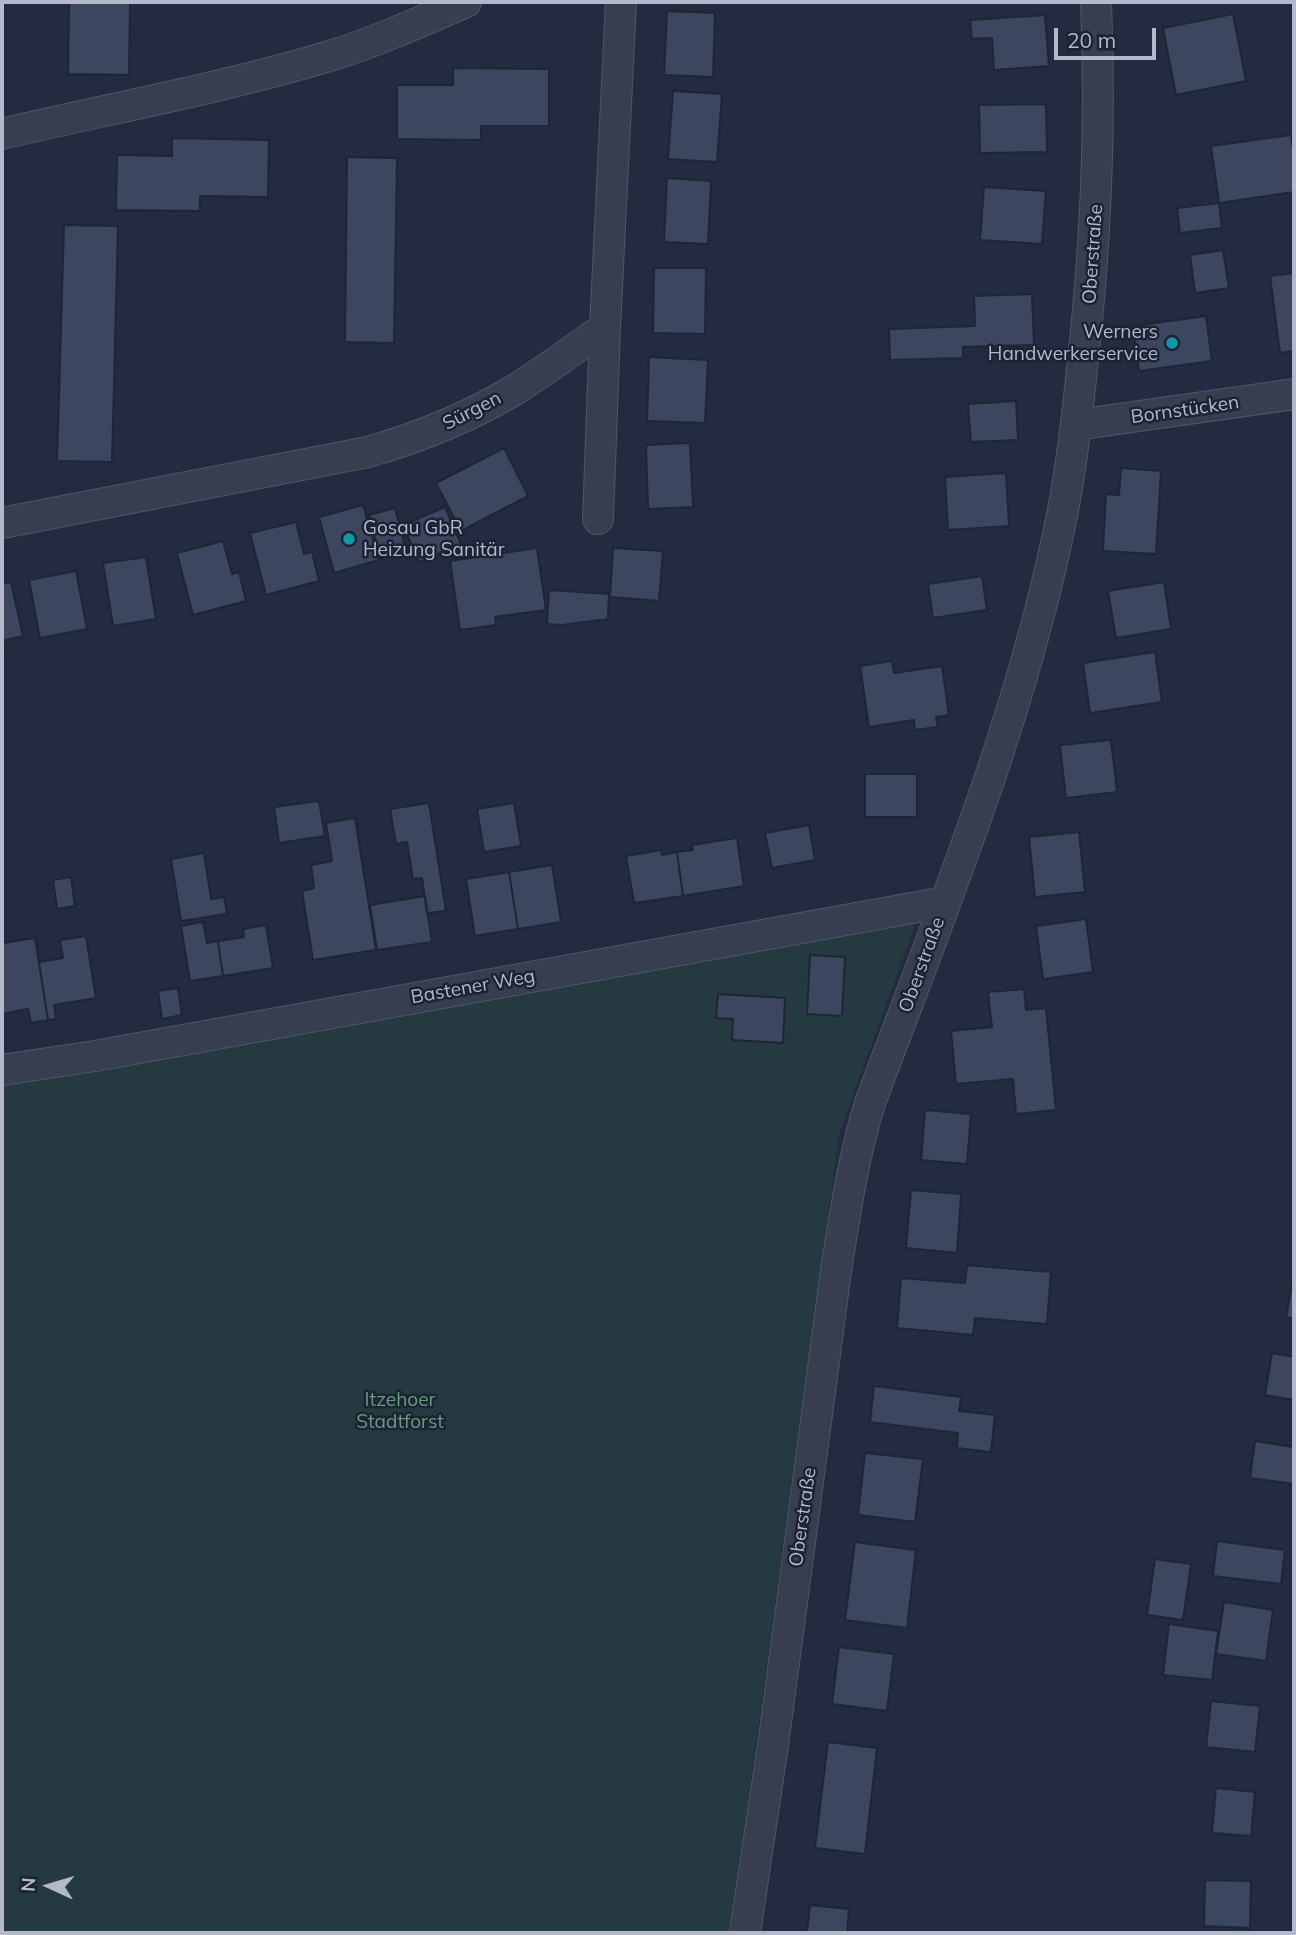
<!DOCTYPE html>
<meta charset="utf-8">
<style>
body{margin:0}
#map{position:relative;width:1296px;height:1935px;overflow:hidden;background:#232b40;font-family:Mulish,sans-serif}
canvas{display:block}
.frame{position:absolute;inset:0;border:4px solid #b3b9ca;pointer-events:none}
.north{position:absolute;left:14px;top:1851px;width:70px;height:70px;-webkit-text-stroke:5px #1c2334;paint-order:stroke;rotate:274deg;font-size:19px;font-weight:700;line-height:28px;text-align:center;color:#b3b9ca}
.north::after{content:'';display:block;margin:auto;width:24px;height:32px;background:#b3b9ca;clip-path:polygon(50% 0,100% 100%,50% 72%,0 100%)}
.scale{position:absolute;left:1054px;top:28px;width:102px;height:32px;box-sizing:border-box;border:4px solid #b3b9ca;border-top:0;padding-left:9px;font-size:21px;line-height:24px;white-space:nowrap;color:#b3b9ca;-webkit-text-stroke:5px #1c2334;paint-order:stroke}
</style>
<div id="map">
<canvas width="1296" height="1935"></canvas>
<div class="frame"></div>
<div class="north">N</div>
<div class="scale">20 m</div>
</div>
<script>
const g = document.querySelector('canvas').getContext('2d');
g.lineJoin = 'round';
function paint(path, color) {
  g.fillStyle = color;
  g.fill(path, 'evenodd');
}
function strokePath(path, color, width, dash) {
  g.strokeStyle = color;
  g.lineWidth = width;
  g.lineCap = dash ? 'butt' : 'round';
  g.setLineDash(dash || []);
  g.stroke(path);
}
function drawText(font, color, halo, rows, align = 'center') {
  g.font = font + ' Mulish,sans-serif';
  g.lineWidth = 5;
  g.setLineDash([]);
  g.textBaseline = 'middle';
  g.strokeStyle = halo;
  g.fillStyle = color;
  for (const [text, x, y, turn = 0] of rows) {
    g.save();
    g.translate(x, y);
    g.rotate((+turn || 0) * Math.PI / 180);
    g.textAlign = isNaN(turn) ? turn : align;
    if (halo) g.strokeText(text, 0, 0);
    g.fillText(text, 0, 0);
    g.restore();
  }
}
paint(new Path2D(`
 M920,911L839,1134L730,1933H2V1081Z`), '#253a40');
const building = new Path2D(`
 M69,2H130L129,75L68,74Z
 M667,11L715,13L713,77L664,75Z
 M1233,14L1246,81L1176,95L1163,28Z
 M1045,15L1049,66L994,70L992,38L972,39L970,20Z
 M453,68L549,69V126H481V140L397,139V85H453Z
 M673,91L722,94L717,162L668,159Z
 M1046,104L1047,152L980,153L979,105Z
 M1291,135L1294,159V192L1219,203L1211,146Z
 M172,138L269,140L268,197L200,196V211L116,210L117,155L172,156Z
 M347,157L397,158L394,343L345,342Z
 M667,178L711,181L708,244L664,242Z
 M984,187L1046,191L1042,244L980,240Z
 M1219,203L1222,228L1180,233L1177,208Z
 M64,225L118,226L112,462L57,461Z
 M1223,250L1229,288L1195,293L1190,255Z
 M654,268H706L705,334L653,333Z
 M1294,273V351L1280,353L1270,276Z
 M1032,294L1034,345L963,347V358L890,360L889,329L975,326L974,296Z
 M1206,316L1212,361L1139,371L1133,326Z
 M649,357L708,360L705,423L647,421Z
 M1016,401L1018,440L971,442L968,404Z
 M690,443L693,507L648,509L646,445Z
 M504,448L528,496L461,531L436,483Z
 M1121,468L1161,471L1156,554L1103,551L1106,494L1119,495Z
 M1006,473L1009,526L948,530L945,477Z
 M363,505L379,560L334,573L319,517Z
 M445,507L461,544L419,562L403,525Z
 M395,508L406,551L380,558L369,515Z
 M296,522L304,554L312,552L319,581L266,595L250,533Z
 M223,541L232,574L239,572L246,601L193,615L177,553Z
 M537,548L546,610L495,617L496,625L460,630L450,561Z
 M613,548L663,551L659,601L610,597Z
 M146,557L156,619L113,626L103,563Z
 M76,571L87,629L40,638L29,580Z
 M982,576L987,610L933,618L928,584Z
 M11,582L23,636L2,641L4,652L2,653V584Z
 M1164,582L1171,629L1116,638L1108,591Z
 M549,590L609,594L608,619L562,625L547,624Z
 M1155,652L1162,702L1090,713L1083,663Z
 M892,661L894,673L942,666L949,715L936,717L938,727L915,730L914,720L869,727L860,666Z
 M1111,740L1117,792L1066,798L1060,745Z
 M865,774H917V817H865Z
 M319,801L325,836L279,843L274,807Z
 M429,803L446,911L427,913L422,878L413,879L407,842L396,844L390,809Z
 M514,803L521,846L484,852L477,809Z
 M355,818L376,950L313,960L302,891L314,888L311,865L332,861L326,823Z
 M809,825L815,860L772,868L765,833Z
 M1079,832L1085,892L1035,897L1029,837Z
 M737,838L744,886L683,896L677,852L693,850L692,845Z
 M661,850L662,855L677,852L683,896L634,903L626,856Z
 M204,853L211,899L224,897L227,914L181,921L171,859Z
 M552,865L561,922L518,929L509,872Z
 M509,872L518,929L475,936L466,879Z
 M71,877L75,906L57,909L53,880Z
 M425,896L432,942L377,950L370,905Z
 M1086,919L1093,972L1043,979L1036,926Z
 M203,922L207,943L218,941L223,976L190,981L181,926Z
 M266,925L273,968L223,976L218,941L244,937L243,929Z
 M86,936L96,998L54,1005L56,1019L48,1020L39,962L63,958L60,940Z
 M35,938L48,1020L31,1023L28,1009L2,1014V943Z
 M810,955L845,957L842,1016L807,1014Z
 M178,988L182,1015L162,1019L158,991Z
 M1024,989L1026,1010L1046,1008L1056,1110L1016,1114L1013,1079L956,1084L951,1031L992,1027L988,992Z
 M718,994L785,998L783,1043L732,1040L733,1019L716,1018Z
 M925,1110L971,1114L967,1164L921,1160Z
 M911,1190L961,1194L957,1253L906,1248Z
 M967,1265L1051,1272L1047,1324L975,1318L973,1335L897,1328L901,1278L965,1283Z
 M1293,1279H1294V1319L1286,1317Z
 M1272,1353L1294,1357V1400L1265,1395Z
 M874,1386L961,1397L959,1411L995,1415L991,1452L957,1448L958,1433L870,1422Z
 M1255,1441L1294,1447V1484L1250,1478Z
 M865,1453L923,1459L915,1522L858,1515Z
 M1217,1541L1285,1550L1281,1584L1213,1576Z
 M855,1542L916,1550L907,1628L845,1620Z
 M1155,1559L1191,1564L1183,1620L1147,1615Z
 M1224,1602L1273,1610L1266,1661L1216,1654Z
 M1169,1624L1218,1631L1212,1680L1163,1675Z
 M839,1647L894,1654L887,1711L832,1704Z
 M1211,1701L1260,1706L1255,1752L1206,1747Z
 M828,1742L877,1748L865,1854L815,1848Z
 M1216,1788L1255,1792L1251,1836L1212,1833Z
 M1205,1880L1251,1881L1250,1928L1204,1926Z
 M810,1905L849,1909L847,1933H807Z`);
paint(building, '#3c465e');
strokePath(building, '#1e2536', 2);
const minor = new Path2D(`
 M2,134C112,108 224,88 333,55C378,41 422,21 466,2
 M1076,425L1294,394
 M598,519L605,328
 M2,523L368,452C420,437 470,417 516,389C546,370 575,348 605,328L621,2
 M2,1070L95,1056L945,902
 M745,1933L773,1745L836,1271C845,1214 853,1158 870,1103C940,915 1018,727 1059,530C1071,474 1077,417 1083,360C1096,241 1101,122 1096,2`);
strokePath(minor, '#4f5667', 32);
strokePath(minor, '#373e4f', 30);
for (const [x, y, r, color] of [
 [1172,343,7,"#0f9aa8"],
 [349,539,7,"#0f9aa8"]
]) {
  const dot = new Path2D();
  dot.arc(x, y, r, 0, 2 * Math.PI);
  g.fillStyle = color;
  g.fill(dot);
  strokePath(dot, '#1c2334', 2.5);
}
drawText('19px', '#b3b9ca', '#1c2334', [
 ["Oberstraße",1093,254,-86],
 ["Bornstücken",1185,410,-8],
 ["Sürgen",472,411,-27],
 ["Oberstraße",922,965,-70],
 ["Bastener Weg",473,987,-10],
 ["Oberstraße",803,1517,-82]
]);
drawText('19px', '#b3b9ca', '#1c2334', [
 ["Werners",1158,332],
 ["Handwerkerservice",1158,354],
 ["Gosau GbR",363,528,"left"],
 ["Heizung Sanitär",363,550,"left"]
], 'right');
drawText('19px', '#689d7b', '#1c2334', [
 ["Itzehoer",400,1400],
 ["Stadtforst",400,1422]
]);
</script>
